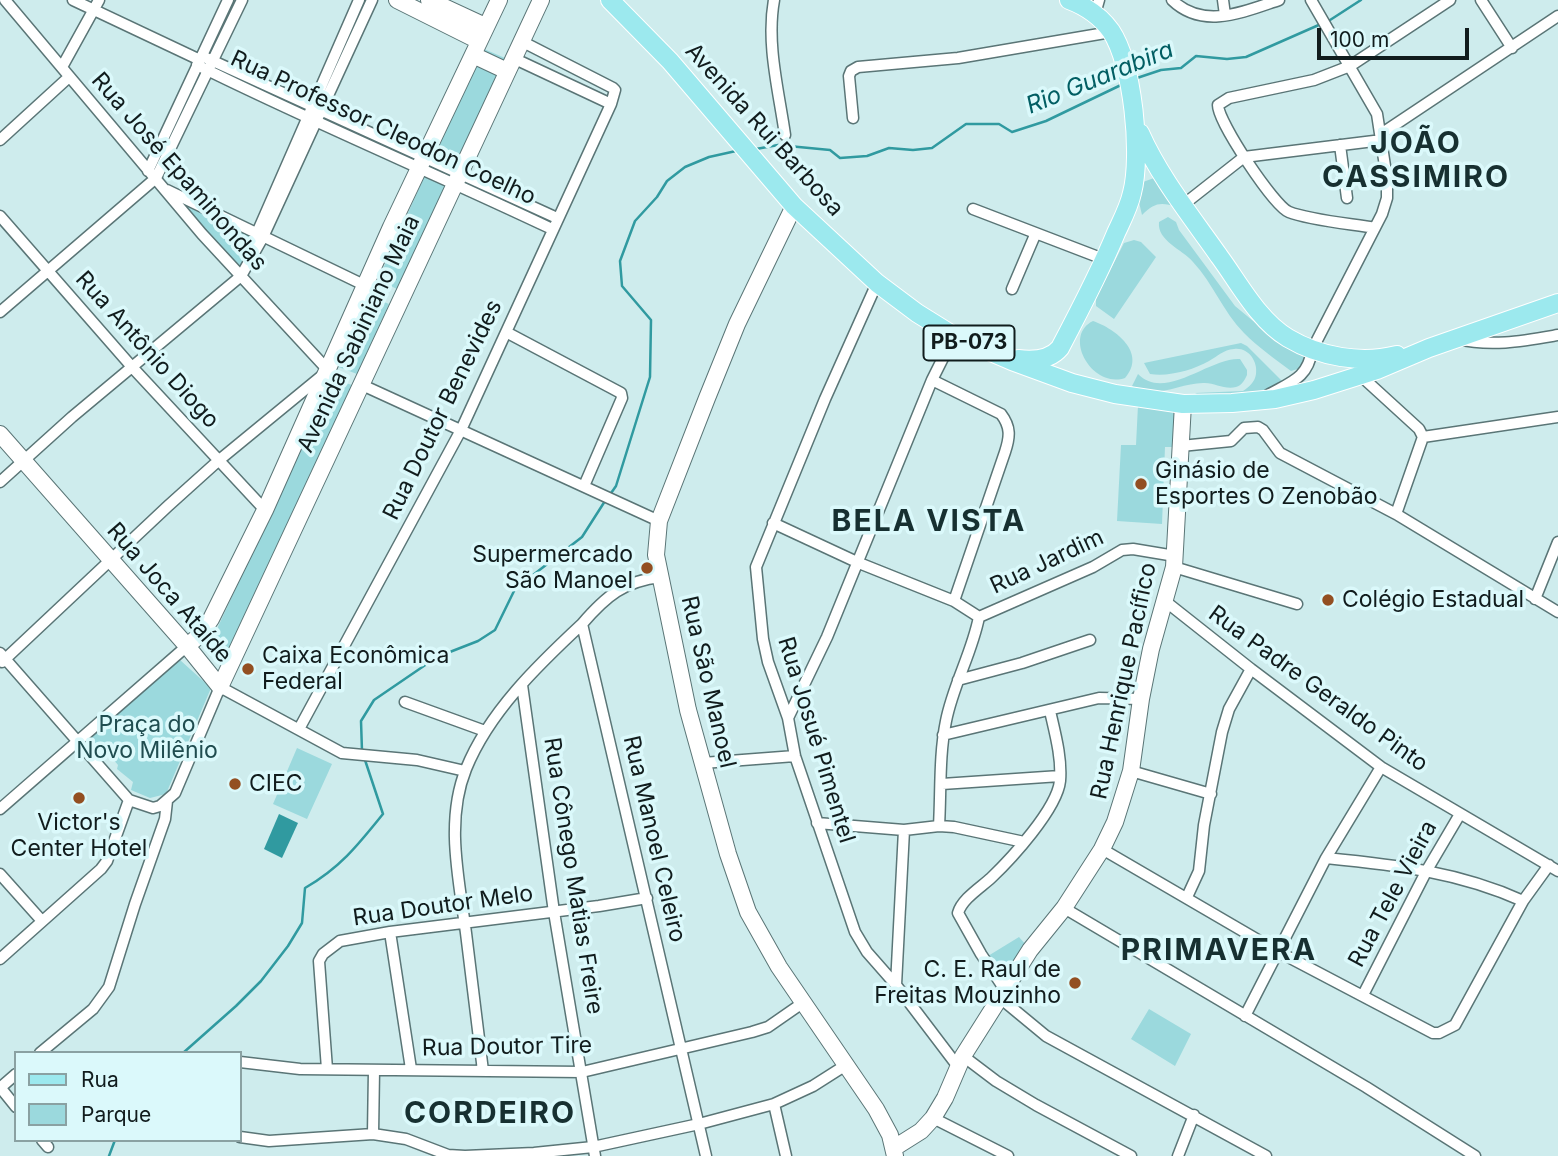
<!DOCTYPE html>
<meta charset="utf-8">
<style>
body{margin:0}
#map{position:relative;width:1558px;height:1156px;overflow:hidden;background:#ceeced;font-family:Inter,sans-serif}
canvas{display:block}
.legend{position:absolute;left:14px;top:1051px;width:228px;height:91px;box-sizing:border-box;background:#dbf9fb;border:2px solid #8aa1a2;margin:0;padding:9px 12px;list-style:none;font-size:21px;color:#111c1d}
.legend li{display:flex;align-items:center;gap:14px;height:35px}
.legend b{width:35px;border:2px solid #8aa1a2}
.scale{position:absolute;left:1317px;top:28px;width:152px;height:32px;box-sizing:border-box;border:4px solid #111c1d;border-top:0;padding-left:9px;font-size:21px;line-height:24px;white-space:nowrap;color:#111c1d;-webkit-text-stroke:5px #dbf9fb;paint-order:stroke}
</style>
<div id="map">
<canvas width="1558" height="1156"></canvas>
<ul class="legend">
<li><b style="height:9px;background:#9ce9ee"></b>Rua</li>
<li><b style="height:19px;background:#9bd9dd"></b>Parque</li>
</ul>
<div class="scale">100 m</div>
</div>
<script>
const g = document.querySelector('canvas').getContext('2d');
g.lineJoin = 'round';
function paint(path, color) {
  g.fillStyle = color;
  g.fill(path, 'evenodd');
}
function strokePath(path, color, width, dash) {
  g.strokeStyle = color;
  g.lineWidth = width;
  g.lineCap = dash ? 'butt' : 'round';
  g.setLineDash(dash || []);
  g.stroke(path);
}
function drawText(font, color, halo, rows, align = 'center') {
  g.font = font + ' Inter,sans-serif';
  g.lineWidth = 7;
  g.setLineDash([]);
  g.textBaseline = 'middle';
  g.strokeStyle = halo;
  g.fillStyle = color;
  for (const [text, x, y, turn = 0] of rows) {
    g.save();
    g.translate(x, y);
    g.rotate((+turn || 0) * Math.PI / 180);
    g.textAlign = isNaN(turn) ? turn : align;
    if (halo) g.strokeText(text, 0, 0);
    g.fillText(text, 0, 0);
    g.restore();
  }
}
paint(new Path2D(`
 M484,49L505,58L453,169L431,159Z
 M425,175L448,182L397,289L378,280Z
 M1154,178L1177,207C1161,202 1155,202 1142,215L1138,198L1143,182Z
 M176,201L256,233L238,271Z
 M1168,217L1176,222L1179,230L1235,306L1264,330L1301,353L1304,357L1301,368L1291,371C1275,359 1258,347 1244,333C1223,312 1213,283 1193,262C1182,249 1157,241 1159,222Z
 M1134,240L1141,242L1156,257L1114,319L1096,306V298L1124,243Z
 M370,296L389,304L357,374L336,366Z
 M1093,321C1116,329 1147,353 1125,378C1092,389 1062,336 1093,321Z
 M1241,343L1247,346L1282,381L1264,394L1221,398L1197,394L1195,393L1243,391C1249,387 1255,382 1256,374C1258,361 1248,347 1234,349C1223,350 1218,356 1209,361C1193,370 1169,377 1150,374L1144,363Z
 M1240,359L1247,370V375C1244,381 1242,385 1236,387C1224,390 1214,382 1203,383C1180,383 1153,401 1132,386L1138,374C1165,402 1210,357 1240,359Z
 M333,379L352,385L229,654L210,644Z
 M1138,405L1176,410L1175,447H1165L1162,524L1117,521L1121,445H1136Z
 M180,660L211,688L166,794L150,798L131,790L133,782L117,769L118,765L100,744H91L85,739Z
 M297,748L332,764L307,819L273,804Z
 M1019,937L1026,945L1004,981L988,956Z
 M1149,1009L1191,1034L1175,1066L1131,1039Z`), '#9bd9dd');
paint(new Path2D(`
 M279,814L298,823L282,858L264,849Z`), '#309aa0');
strokePath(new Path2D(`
 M1327,22L1361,0
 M1134,79L1161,70L1181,68L1196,56L1227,59L1246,57L1321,24
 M756,149L778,145L830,150L840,158L867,156L889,148L913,150L932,148L966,124H999L1012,132L1046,121L1121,85
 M609,496L616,486L650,377L651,320L622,286L620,261L635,221L657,197L667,181L685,167L709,157L736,151
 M362,751L361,721L374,700L437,657L478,641L495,630L515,589L582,537L605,501
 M183,1053L236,1006L261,981L288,946L302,923L305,888C340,868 358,845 383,814L364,757
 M109,1156L115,1140`), '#309aa0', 2.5);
const street = new Path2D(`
 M5,0L202,234L326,368
 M73,0L200,60
 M774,0C766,44 779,92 785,135
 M1172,0C1203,30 1243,12 1279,0
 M1223,0L1225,15
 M1481,0L1512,48
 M1095,14L1099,0
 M202,56L557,218
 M513,58L611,104
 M197,65C314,123 434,173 552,229
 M62,67L99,0
 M853,118L849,76L851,71L858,67L958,58L1111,32
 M1381,134L1558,16
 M0,140L69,77
 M1340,145L1347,198
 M148,171L228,0
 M167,190L364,285
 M1183,205L1244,157L1382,140
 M973,209L1106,260
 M0,216L132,367L265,510
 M1375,228C1352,224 1309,220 1289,212C1274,206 1218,122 1218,105L1229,98L1314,80L1350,66L1450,0
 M256,246L257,233L359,0
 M877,283L825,399L756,567L763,639L768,662L788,718L795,756L855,932L867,952L896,985L959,1068
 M1012,289L1035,235
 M0,312L156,178L242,0
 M506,332L621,393L622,398L584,486
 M1457,339C1492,347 1523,341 1558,335
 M1361,376L1419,429L1423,437L1396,514
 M932,380L1001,414C1011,427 1010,437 1005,452L954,601
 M360,384L659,521
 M1268,395C1291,382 1308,378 1312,350L1382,214L1387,198V179L1377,114L1311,0
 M1423,437L1558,417
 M1181,446L1231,441L1244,428L1258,427L1263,430L1280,453L1396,514L1558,612
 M0,482L72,417L241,276L263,237L372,0
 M773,523L859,563L954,601L979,617
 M1174,567L1297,604
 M661,577C624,581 606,596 582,624L706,1156
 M1535,599L1558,542
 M1165,601L1251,669L1381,767L1558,871
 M979,617L1093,567L1122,550L1133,549L1175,556
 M0,653L129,800L153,808L160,806L175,793L220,687L342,753L417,760L465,771
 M2,662L168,506L218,461L324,374
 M958,680L1022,663L1090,640
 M522,685L554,912L595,1156
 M405,702L485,731
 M788,718L827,637L932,380L954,336
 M299,729L461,430L611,104L615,90L613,88L521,41
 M943,735L1099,698L1141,699
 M703,763L795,756
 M1131,771L1211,794
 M942,784L1060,776
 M0,809L187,646
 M817,823L904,830L939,826L954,827L1024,842
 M939,826C941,792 939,755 946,721C953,685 972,653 979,617
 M1102,849L1277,951L1433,1033H1439L1455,1025L1523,901L1549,865
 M1326,858C1396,865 1459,872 1523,901
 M0,874L42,921
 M1187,897L1199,871L1204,825L1222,732L1229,709L1251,669
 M1064,908L1366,1087L1475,1156
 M390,932L411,1069
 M0,959L101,869L107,861L129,800
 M896,985L904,830
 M1005,990L981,954L958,913C962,899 980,888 991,878C1011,859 1057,809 1060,781C1062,758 1055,733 1050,711
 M1363,995L1427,870L1460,814
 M1000,998L1046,1036L1266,1156
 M1245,1016L1326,858L1381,767
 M40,1053L93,1009L109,987L135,904L165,819L167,801
 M963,1056L996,1081L1036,1105L1131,1156
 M240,1062L300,1069L582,1072L752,1032L768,1027L804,1002
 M327,1069L319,961L323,954L340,941L390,932L599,906L647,898
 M483,1071C477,1025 472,979 466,933C459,879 445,821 466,769C489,712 538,665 582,624
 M0,1087L16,1107
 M0,1088L16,1074
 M774,1104L786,1156
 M933,1118L1008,1156
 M373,1134L374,1070
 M240,1137L269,1141L373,1134L406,1139L448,1155L465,1156L534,1153L593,1147L699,1124L774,1104L813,1086L846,1065
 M42,1140L48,1147
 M1178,1156L1194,1115`);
const secondary = new Path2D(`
 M397,0L479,41
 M429,0L485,26
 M473,55L507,71
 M794,206L737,324L707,398L659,521L656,555L688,710L728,854L748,912L779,967L876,1109L890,1135L895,1156
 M0,434L187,646L220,687L541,0
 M187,646L200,635L211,619L265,510L391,227L499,0
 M894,1148L921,1131L933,1118L945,1098L963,1056L1030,950L1064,908L1102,849L1115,822L1131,771L1141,699L1151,649L1174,567L1183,404`);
const primary = new Path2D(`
 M610,0L670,61L794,206L877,283L917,313L954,336L1012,361L1072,383L1115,394L1183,404L1232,403L1275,399L1314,390L1377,370L1429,348L1558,303
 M1140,133C1160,178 1191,216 1219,256C1239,283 1258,320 1288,338C1320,357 1361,364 1397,355
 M1018,359C1034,361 1050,360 1060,348C1080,310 1100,272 1116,233C1122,220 1129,207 1132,193C1142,155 1133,64 1111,31C1101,17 1085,6 1069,0`);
strokePath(street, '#5a7576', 13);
strokePath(secondary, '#5a7576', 18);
strokePath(primary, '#fff', 20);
strokePath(street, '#fff', 10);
strokePath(secondary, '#fff', 16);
strokePath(primary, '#9ce9ee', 18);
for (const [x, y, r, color] of [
 [1141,484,7,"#934f22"],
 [647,568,7,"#934f22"],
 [1328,600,7,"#934f22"],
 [248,669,7,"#934f22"],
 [235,784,7,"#934f22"],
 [79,798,7,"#934f22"],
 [1075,983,7,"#934f22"]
]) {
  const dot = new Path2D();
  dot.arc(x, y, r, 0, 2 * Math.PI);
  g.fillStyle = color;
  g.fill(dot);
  strokePath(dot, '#dbf9fb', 2.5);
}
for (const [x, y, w] of [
 [969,343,91]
]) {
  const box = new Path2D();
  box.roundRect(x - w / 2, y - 17.5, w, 35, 5);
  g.fillStyle = '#dbf9fb';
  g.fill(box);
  strokePath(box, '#111c1d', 2);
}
drawText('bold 21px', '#111c1d', null, [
 ["PB-073",969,343]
]);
drawText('23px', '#111c1d', '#dbf9fb', [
 ["Rua Professor Cleodon Coelho",383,128,25],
 ["Avenida Rui Barbosa",764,130,48],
 ["Rua José Epaminondas",179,172,49],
 ["Avenida Sabiniano Maia",359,334,-65],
 ["Rua Antônio Diogo",147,350,48],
 ["Rua Doutor Benevides",443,410,-64],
 ["Rua Jardim",1047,562,-25],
 ["Rua Joca Ataíde",169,593,49],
 ["Rua Henrique Pacífico",1124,681,-78],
 ["Rua São Manoel",708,682,77],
 ["Rua Padre Geraldo Pinto",1318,689,36],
 ["Rua Josué Pimentel",816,740,73],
 ["Rua Manoel Celeiro",654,839,77],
 ["Rua Cônego Matias Freire",573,876,81],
 ["Rua Tele Vieira",1393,894,-62],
 ["Rua Doutor Melo",443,906,-8],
 ["Rua Doutor Tire",507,1047,-1]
]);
drawText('23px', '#111c1d', '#dbf9fb', [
 ["Ginásio de",1155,471],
 ["Esportes O Zenobão",1155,497],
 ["Supermercado",633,555,"right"],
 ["São Manoel",633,581,"right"],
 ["Colégio Estadual",1342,600],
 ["Caixa Econômica",262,656],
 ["Federal",262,682],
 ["CIEC",249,784],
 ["Victor's",79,823,"center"],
 ["Center Hotel",79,849,"center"],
 ["C. E. Raul de",1061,970,"right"],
 ["Freitas Mouzinho",1061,996,"right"]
], 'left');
drawText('23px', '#204d50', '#dbf9fb', [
 ["Praça do",147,725],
 ["Novo Milênio",147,751]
]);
drawText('italic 24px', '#015e63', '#dbf9fb', [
 ["Rio Guarabira",1100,78,-22]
]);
g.letterSpacing = '2px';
drawText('bold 30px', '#173031', '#dbf9fb', [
 ["JOÃO",1416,144],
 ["CASSIMIRO",1416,178],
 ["BELA VISTA",929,522],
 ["PRIMAVERA",1219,951],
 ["CORDEIRO",490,1114]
]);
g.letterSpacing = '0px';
</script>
